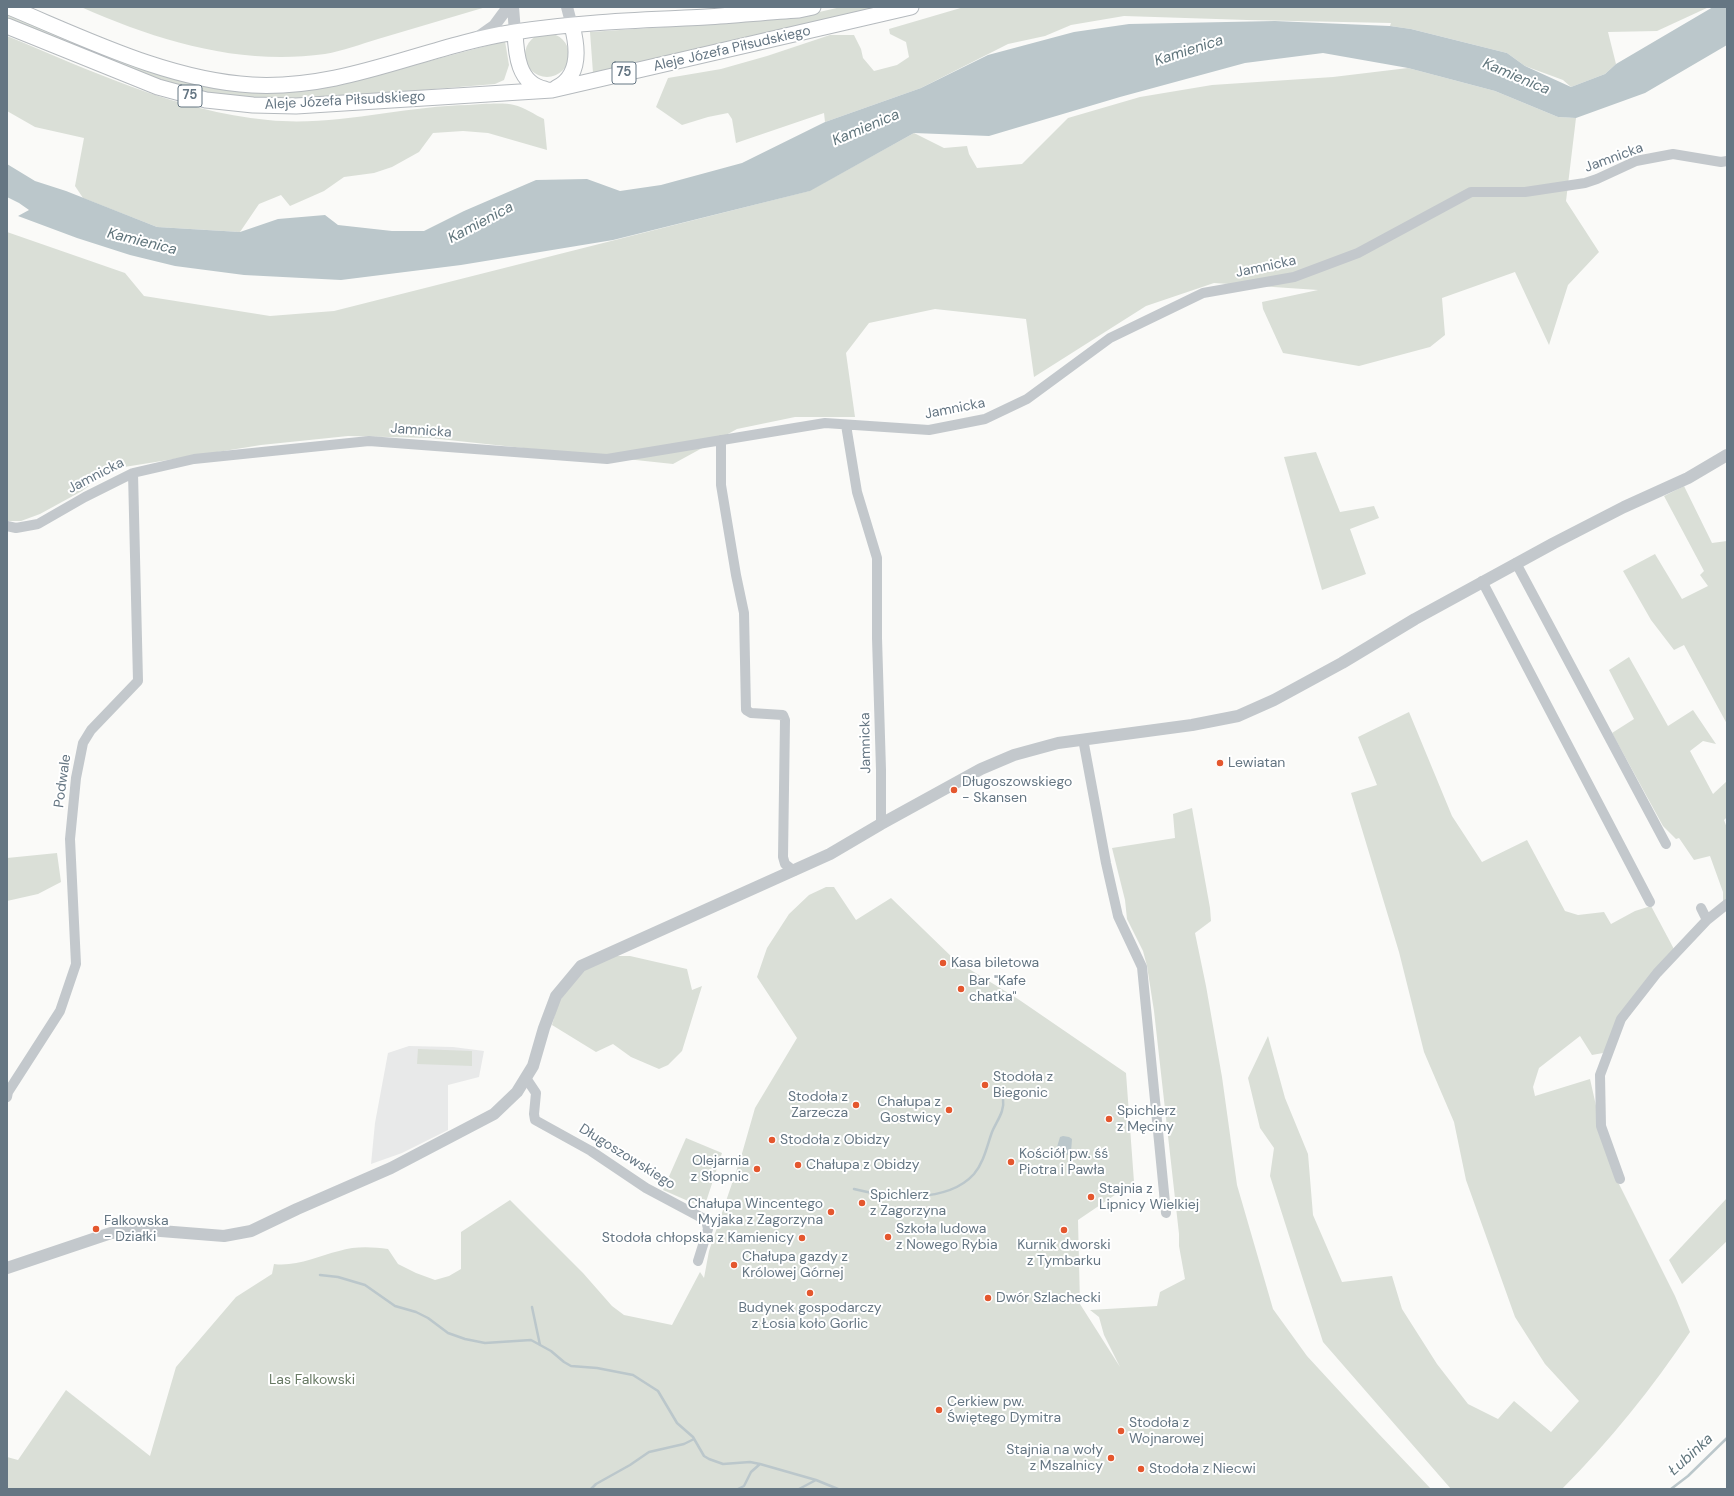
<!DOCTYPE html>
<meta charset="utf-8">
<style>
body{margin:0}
#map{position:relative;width:1734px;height:1496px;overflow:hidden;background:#fafaf8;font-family:"DM Sans",sans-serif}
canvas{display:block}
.frame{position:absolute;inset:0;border:8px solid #657683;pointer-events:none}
</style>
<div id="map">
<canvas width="1734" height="1496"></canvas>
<div class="frame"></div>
</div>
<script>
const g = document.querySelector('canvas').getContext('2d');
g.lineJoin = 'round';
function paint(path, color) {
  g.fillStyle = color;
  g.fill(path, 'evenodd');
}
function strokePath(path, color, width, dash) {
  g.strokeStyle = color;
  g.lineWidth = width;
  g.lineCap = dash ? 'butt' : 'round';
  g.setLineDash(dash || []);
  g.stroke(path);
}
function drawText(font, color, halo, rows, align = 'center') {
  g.font = font + ' "DM Sans",sans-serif';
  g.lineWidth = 4;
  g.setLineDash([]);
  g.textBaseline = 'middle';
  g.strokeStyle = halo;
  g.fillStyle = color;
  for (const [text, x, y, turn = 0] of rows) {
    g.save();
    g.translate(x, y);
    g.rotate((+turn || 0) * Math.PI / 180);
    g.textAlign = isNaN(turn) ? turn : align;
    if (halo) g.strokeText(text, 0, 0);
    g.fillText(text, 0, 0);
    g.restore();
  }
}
paint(new Path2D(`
 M409,1046L453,1047L484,1051L479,1077L448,1085V1130L402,1153L371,1164L375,1123L388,1053Z`), '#e8e9e9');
paint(new Path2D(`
 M81,7H486C450,18 414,28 378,39C361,44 343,51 325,54C240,66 158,41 81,7Z
 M841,7H883L593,73L590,32L709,24L802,16Z
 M964,7H1709L1657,31L1608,32L1616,64L1605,74L1571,87L1563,80L1525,66L1507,53L1411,29L1390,26L1391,23L1247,20L1124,16L1071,25L1045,36L1008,44L921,88L825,122L824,113L736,143L732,119L728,113L708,117L682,125L656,107L668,78L721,69L767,56L830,35H854L861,49L863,58L874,71L897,65L909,57L906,42L890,34L889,29Z
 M7,12L165,75L342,84L505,41L509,65L504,80L495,84L326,98H245L210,94L168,84L7,20Z
 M525 55a22 22 0 1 1 44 0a22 22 0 1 1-44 0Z
 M7,36C92,71 175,111 268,120C335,127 402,106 469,105C481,104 504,102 514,105C524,107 535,115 544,119L547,150L488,133L463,131L433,133L419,152L392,167L374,173L344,177L324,191L290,206L281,195L259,204L240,232L157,227L83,198L75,186L84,138L35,127L7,111Z
 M1408,68L1495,91L1558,117L1576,118L1566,201L1599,252L1568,285L1549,345L1515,272L1442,298L1445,335L1430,347L1359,366L1283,353L1263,309L1262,302L1318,290L1214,283L1146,306L1034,377L1026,319L935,309L869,323L846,353L855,417H795L737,429L673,464L430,438L348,436L261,445L112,469L82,491L40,514L21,521H7V232L125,273L144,296L270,316L334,311L809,191L914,133L944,148L967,146L969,154L977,168L1022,164L1068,118L1140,97L1212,85L1333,77Z
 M1316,452L1340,512L1374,506L1379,518L1350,529L1366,574L1322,590L1284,457Z
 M1684,486L1712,543L1727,541V724L1684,645L1674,650L1651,620L1623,571L1655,554L1682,599L1708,586L1700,575L1704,571L1664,496Z
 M1629,657L1668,726L1693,710L1716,744L1703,741L1690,751L1713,794L1727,781V817L1724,820L1727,828V903L1723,906V892L1710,856L1694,860L1679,838L1676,839L1663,826L1612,733L1634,719L1609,670Z
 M1409,712L1452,816L1482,862L1527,840L1565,911L1578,915L1604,912L1611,924L1635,911L1651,906L1675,951L1603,1053L1592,1055L1580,1036L1539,1068L1533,1087L1535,1096L1590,1079L1606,1150L1612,1170L1675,1296L1690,1332C1652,1388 1610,1441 1562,1489H1451L1323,1342L1270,1176L1274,1148L1260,1128L1248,1078L1268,1036L1285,1098L1308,1154L1313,1215L1342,1282L1392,1276L1402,1309L1437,1364L1468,1404L1498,1419L1514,1401L1551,1432L1579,1401L1545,1364L1515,1317L1466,1180L1454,1122L1424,1052L1399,952L1351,793L1377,785L1358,737Z
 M1192,808L1210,908L1211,921L1195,933L1206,986L1222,1077L1237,1185L1273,1309L1307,1356L1377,1432L1431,1489H7V1457L18,1460L66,1390L150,1456L176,1367L236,1297L272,1274L274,1264C296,1267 318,1256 339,1251C355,1246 372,1247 388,1249L398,1264L416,1273L435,1280L449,1276L461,1269V1232L510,1200L583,1273L612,1306L624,1315L672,1325L700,1272L704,1278L709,1251L741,1157L755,1108L797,1038L757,977L767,948L789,914L809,895L826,887H834L856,920L891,898L956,961L1018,999L1126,1073L1134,1182L1078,1220L1080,1304L1120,1367L1104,1335L1099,1317L1090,1310L1157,1306L1160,1292L1185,1279L1179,1246V1234L1154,1011L1147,966L1143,951L1127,919L1125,900L1112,848L1175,838L1173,814Z
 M57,853L61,882L38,894L7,901V858Z
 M615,956H630L687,969L692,990L702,986L682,1051L668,1065L659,1069L631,1057L613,1044L596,1052L552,1025L558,1003L578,975L596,962Z
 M418,1049L472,1051V1066L417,1064Z
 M686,1138L722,1153L704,1208L663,1190Z
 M1727,1198V1241L1682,1284L1669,1260Z`), '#dadfd7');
paint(new Path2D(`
 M1713,7H1727V45L1645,93L1576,118L1558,117L1495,91L1408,68L1323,53L1245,63L1120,97L989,136L914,133L810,191L613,240L461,265L341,280L244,275L175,266L130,255L77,238L18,216L29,210L19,203L7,197V164L35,181L66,191L157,227L240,232L278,219L325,215L338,225L392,231H424L464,211L536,180L587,179L620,191L661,185L742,163L825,122L921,88L988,55L1074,32L1129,24L1275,21L1390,26L1411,29L1507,53L1525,66L1571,87L1605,74L1616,64Z
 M1063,1136L1069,1137L1072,1139L1071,1152L1068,1155L1060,1152L1057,1147L1060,1137Z`), '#bbc7cb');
strokePath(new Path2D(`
 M854,1189C889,1198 947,1204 974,1174C984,1162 987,1146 992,1132C997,1120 1005,1112 1003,1098
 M320,1275L338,1277L365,1285L395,1306L416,1312L428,1318L448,1333L465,1339L485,1343L531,1340L551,1351L564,1362L571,1366L597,1368L633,1375L658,1391L677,1423L693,1437L704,1456L709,1459L723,1464L750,1462L760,1464L816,1480L838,1489
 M532,1307L540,1345
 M591,1489L596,1484L630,1465L649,1452L684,1444L694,1439
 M738,1489L744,1486L751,1472L760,1464
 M799,1489L816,1480
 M1671,1489L1688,1476L1727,1438`), '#bbc7cb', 2.5);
const primary = new Path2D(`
 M9,7C86,39 168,80 252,85C346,90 424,46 515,32C578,22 642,20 706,17C737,15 768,12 799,10L813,7
 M7,26L158,87L206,100L253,105L296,106L552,90L911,7
 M515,32C516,54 518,84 545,89
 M556,88C581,76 578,48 572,26`);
strokePath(primary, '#b5babe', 17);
strokePath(new Path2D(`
 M846,425L857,492L877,558V638L881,770V824
 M721,440V485L736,575L744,613L746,710L751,713L783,715L785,720L783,857L785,864L794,871
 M7,526L16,528L38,524L85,497L133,473L194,459L369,441L607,459L825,423L929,430L985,419L1027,399L1110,338L1203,293L1294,277L1358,253L1471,192H1525L1585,183L1597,179L1636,161L1673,154L1721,162L1727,161
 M1516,563L1666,844
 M1482,581L1650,902
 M1083,739L1106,863L1118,916L1142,967L1166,1213
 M1701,908L1707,920
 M526,1078L536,1093L534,1114L535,1120L591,1151L646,1188L706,1220L708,1229L698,1261
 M7,1097L8,1092L60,1011L76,964L70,839L76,778L83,743L91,730L138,681L133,473
 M1620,1179L1601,1126L1600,1075L1621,1019L1657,973L1707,920L1727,904`), '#c3c8cc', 10);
strokePath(new Path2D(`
 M513,7L515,32
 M567,7L572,26
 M477,38L494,26L508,7
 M7,1268L111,1233L148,1230L224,1236L251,1231L297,1209L391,1168L494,1114L517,1092L533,1066L544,1028L556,996L581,966L830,854L881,824L981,769L1014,755L1058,743L1192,725L1238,716L1274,700L1342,663L1415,619L1554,543L1624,507L1688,478L1727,455`), '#c3c8cc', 12);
strokePath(primary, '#fff', 15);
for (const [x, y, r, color] of [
 [1220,763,4,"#e4572e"],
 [954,790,4,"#e4572e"],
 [943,963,4,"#e4572e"],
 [961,989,4,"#e4572e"],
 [985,1085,4,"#e4572e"],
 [856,1105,4,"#e4572e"],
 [949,1110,4,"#e4572e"],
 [1109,1119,4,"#e4572e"],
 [772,1140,4,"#e4572e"],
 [1011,1162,4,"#e4572e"],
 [798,1165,4,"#e4572e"],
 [757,1169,4,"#e4572e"],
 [1091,1197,4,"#e4572e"],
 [862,1203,4,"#e4572e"],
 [831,1212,4,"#e4572e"],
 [96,1229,4,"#e4572e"],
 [1064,1230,4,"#e4572e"],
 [888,1237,4,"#e4572e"],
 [802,1238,4,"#e4572e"],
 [734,1265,4,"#e4572e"],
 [810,1293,4,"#e4572e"],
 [988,1298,4,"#e4572e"],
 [939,1410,4,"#e4572e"],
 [1121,1431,4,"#e4572e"],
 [1111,1458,4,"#e4572e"],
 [1141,1469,4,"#e4572e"]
]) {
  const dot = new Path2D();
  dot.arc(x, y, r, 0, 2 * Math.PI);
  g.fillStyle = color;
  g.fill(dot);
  strokePath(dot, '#fff', 1.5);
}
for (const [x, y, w] of [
 [624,73,24],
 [190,96,24]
]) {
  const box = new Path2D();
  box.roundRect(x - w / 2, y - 11, w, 22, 3);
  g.fillStyle = '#fff';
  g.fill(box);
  strokePath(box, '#657683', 1);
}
drawText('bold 13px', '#657683', null, [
 ["75",624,73],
 ["75",190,96]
]);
drawText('14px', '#657683', '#fff', [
 ["Aleje Józefa Piłsudskiego",732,49,-13],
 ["Aleje Józefa Piłsudskiego",345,101,-3],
 ["Jamnicka",1614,158,-20],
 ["Jamnicka",1266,267,-12],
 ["Jamnicka",955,409,-11],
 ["Jamnicka",421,431,4],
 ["Jamnicka",96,476,-27],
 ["Jamnicka",866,743,-91],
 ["Podwale",63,781,-82],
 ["Długoszowskiego",627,1157,32]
]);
drawText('14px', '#657683', '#fff', [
 ["Lewiatan",1228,763],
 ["Długoszowskiego",962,782],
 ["- Skansen",962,798],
 ["Kasa biletowa",951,963],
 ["Bar \"Kafe",969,981],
 ["chatka\"",969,997],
 ["Stodoła z",993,1077],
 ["Biegonic",993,1093],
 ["Stodoła z",848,1097,"right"],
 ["Zarzecza",848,1113,"right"],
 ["Chałupa z",941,1102,"right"],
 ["Gostwicy",941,1118,"right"],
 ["Spichlerz",1117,1111],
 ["z Męciny",1117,1127],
 ["Stodoła z Obidzy",780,1140],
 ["Kościół pw. śś",1019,1154],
 ["Piotra i Pawła",1019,1170],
 ["Olejarnia",749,1161,"right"],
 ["z Słopnic",749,1177,"right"],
 ["Chałupa z Obidzy",806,1165],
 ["Stajnia z",1099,1189],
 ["Lipnicy Wielkiej",1099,1205],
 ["Spichlerz",870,1195],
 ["z Zagorzyna",870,1211],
 ["Chałupa Wincentego",823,1204,"right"],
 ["Myjaka z Zagorzyna",823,1220,"right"],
 ["Falkowska",104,1221],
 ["- Działki",104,1237],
 ["Szkoła ludowa",896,1229],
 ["z Nowego Rybia",896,1245],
 ["Stodoła chłopska z Kamienicy",794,1238,"right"],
 ["Kurnik dworski",1064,1245,"center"],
 ["z Tymbarku",1064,1261,"center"],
 ["Chałupa gazdy z",742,1257],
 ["Królowej Górnej",742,1273],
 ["Dwór Szlachecki",996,1298],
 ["Budynek gospodarczy",810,1308,"center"],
 ["z Łosia koło Gorlic",810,1324,"center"],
 ["Cerkiew pw.",947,1402],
 ["Świętego Dymitra",947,1418],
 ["Stodoła z",1129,1423],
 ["Wojnarowej",1129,1439],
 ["Stajnia na woły",1103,1450,"right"],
 ["z Mszalnicy",1103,1466,"right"],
 ["Stodoła z Niecwi",1149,1469]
], 'left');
drawText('14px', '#687a64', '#fff', [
 ["Las Falkowski",312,1380]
]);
drawText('italic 15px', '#60757c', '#fff', [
 ["Kamienica",1189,51,-18],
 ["Kamienica",1516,77,23],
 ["Kamienica",866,128,-23],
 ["Kamienica",481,223,-28],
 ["Kamienica",142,242,14],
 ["Łubinka",1691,1455,-42]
]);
</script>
